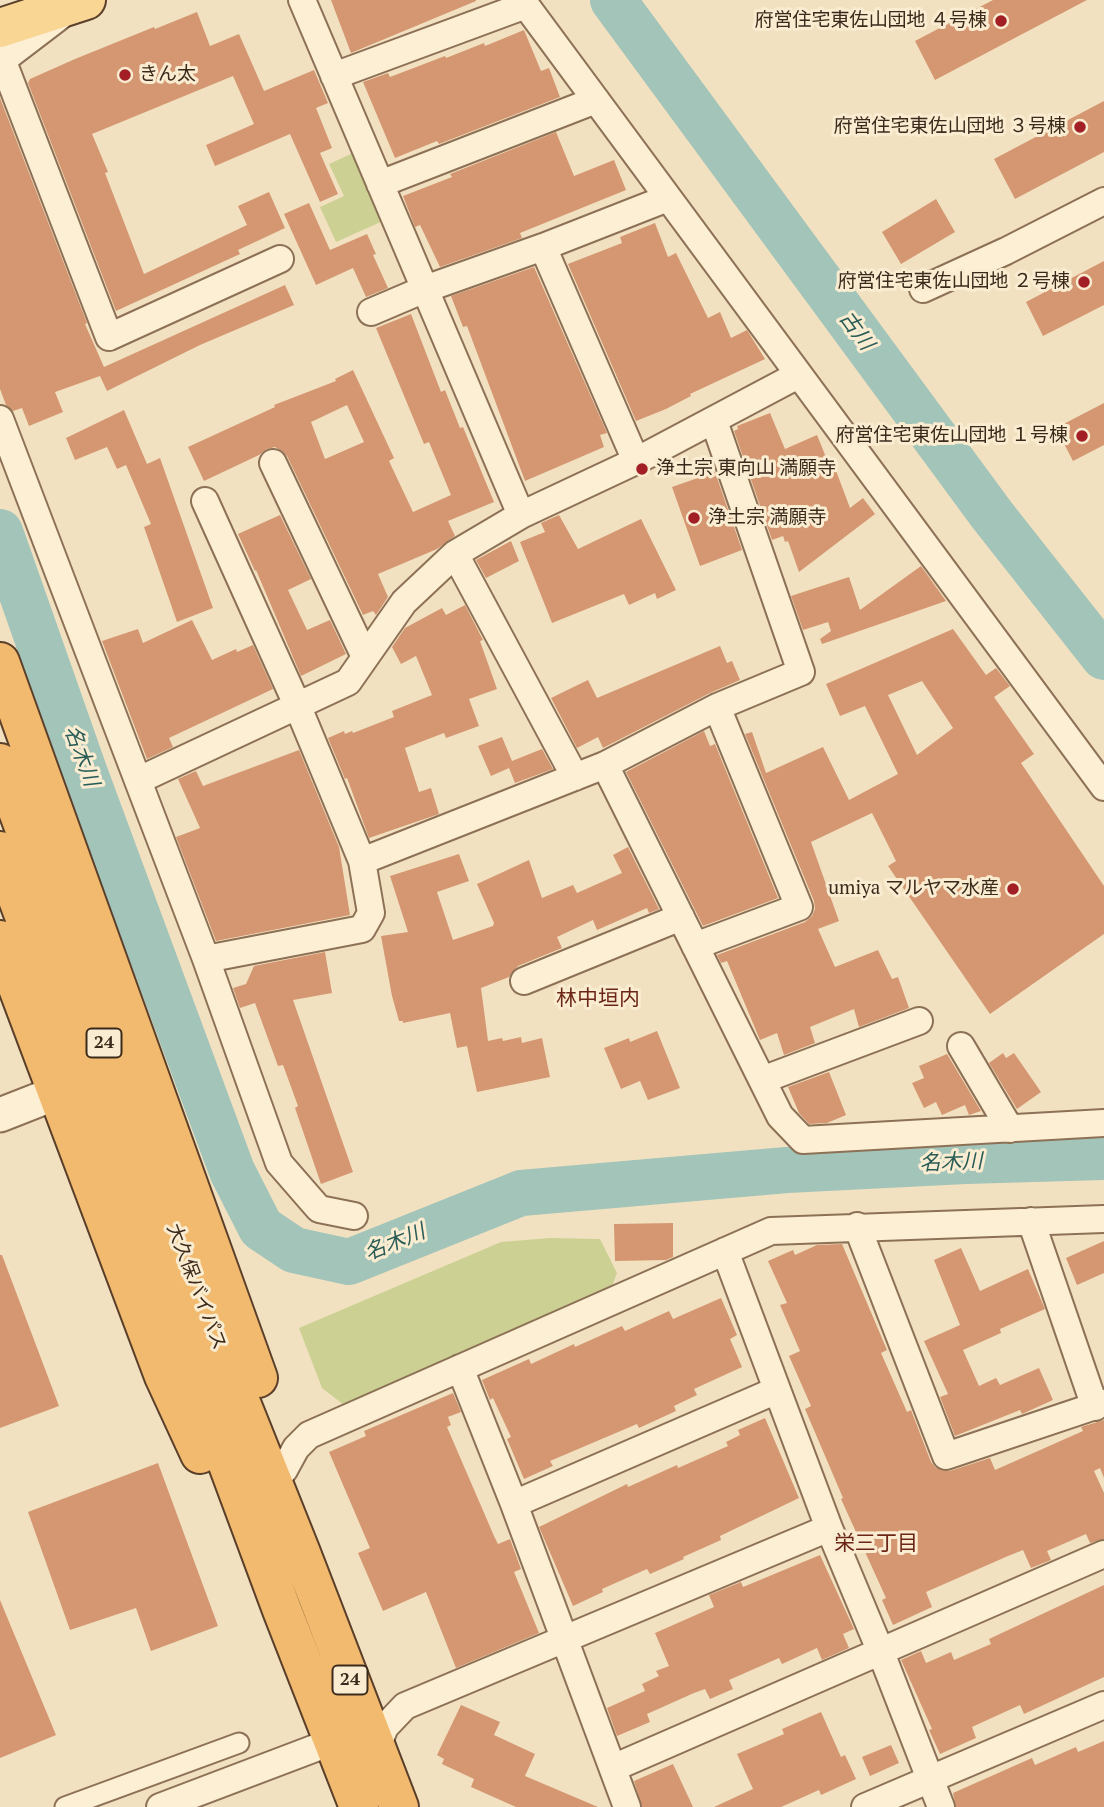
<!DOCTYPE html>
<meta charset="utf-8">
<style>
body{margin:0}
canvas{display:block;background:#f2e1c0}
</style>
<canvas width="1104" height="1807"></canvas>
<script>
const g = document.querySelector('canvas').getContext('2d');
g.lineJoin = 'round';
function paint(path, color) {
  g.fillStyle = color;
  g.fill(path, 'evenodd');
}
function strokePath(path, color, width, dash) {
  g.strokeStyle = color;
  g.lineWidth = width;
  g.lineCap = dash ? 'butt' : 'round';
  g.setLineDash(dash || []);
  g.stroke(path);
}
function drawText(font, color, halo, rows, align = 'center') {
  g.font = font + ' "PT Serif","Noto Sans JP",serif';
  g.lineWidth = 6;
  g.setLineDash([]);
  g.textBaseline = 'middle';
  g.strokeStyle = halo;
  g.fillStyle = color;
  for (const [text, x, y, turn = 0] of rows) {
    g.save();
    g.translate(x, y);
    g.rotate((+turn || 0) * Math.PI / 180);
    g.textAlign = isNaN(turn) ? turn : align;
    if (halo) g.strokeText(text, 0, 0);
    g.fillText(text, 0, 0);
    g.restore();
  }
}
paint(new Path2D(`
 M353,153L383,221L336,242L320,207L344,196L329,164Z
 M550,1238L600,1239L617,1273L611,1289L344,1405L322,1388L299,1328L501,1242Z`), '#ccd193');
strokePath(new Path2D(`
 M613,0L992,515L1104,657
 M0,532L84,771L232,1171L261,1228L294,1250L349,1262L521,1193L787,1170L965,1161L1104,1157`), '#a3c4b9', 46);
paint(new Path2D(`
 M331,0H476V1L351,53Z
 M993,0H1087L935,80L915,41Z
 M197,12L210,46L239,34L264,91L314,70L328,103L316,108L332,148L320,153L338,194L320,202L290,134L215,166L206,145L254,124L233,76L92,134L108,172L105,173L144,274L247,225L238,206L269,192L285,228L238,250L240,254L116,311L28,83L30,79L75,59L154,27L155,29Z
 M524,30L541,71L549,68L560,97L439,144L437,141L395,158L363,82L388,73L390,77L445,56L446,58L484,43L485,46Z
 M0,98L87,323L85,324L104,367L285,285L294,305L200,345L107,391L100,376L55,392L63,412L29,426L22,408L13,411L6,405L0,389Z
 M1104,101V152L1015,199L994,159Z
 M556,132L574,176L614,160L626,190L520,233L522,238L440,267L420,225L415,227L403,196L452,177L450,174Z
 M936,199L955,232L901,264L882,232Z
 M309,203L330,250L367,234L376,254L373,255L388,288L366,297L353,268L316,285L284,214Z
 M655,223L668,257L676,253L708,318L720,312L731,338L747,330L765,359L690,394L691,396L666,409L636,421L568,264L622,243L620,237Z
 M1104,261V305L1043,336L1026,302Z
 M534,267L607,433L600,435L604,447L525,481L467,326L463,327L451,296Z
 M411,314L441,392L445,390L460,428L463,427L494,502L448,521L455,536L437,549L378,574L388,597L376,615L373,611L363,615L287,456L282,451L275,447L267,449L259,455L204,481L188,447L275,407L274,405L336,381L335,379L353,370L394,458L389,461L413,512L451,495L429,442L424,444L376,328ZM347,405L364,442L325,459L311,422Z
 M1104,403V445L1073,461L1056,428Z
 M124,410L147,464L160,458L213,608L177,622L144,527L151,524L126,465L117,469L107,447L75,460L66,438Z
 M770,413L785,449L817,435L828,462L832,460L850,508L863,498L875,514L799,572L788,541L785,542L783,536L772,540L734,431L738,429L737,426Z
 M715,472L742,550L700,566L672,487Z
 M280,515L311,579L288,590L307,630L330,620L346,654L301,676L256,570L255,571L238,534Z
 M559,515L578,549L641,519L676,590L657,599L655,593L629,605L624,594L552,623L520,542L545,532L541,523Z
 M511,541L519,561L486,578L476,560Z
 M921,566L946,601L822,644L820,639L831,631L828,622L803,630L791,596L849,577L860,610Z
 M465,605L483,640L480,641L497,689L469,699L479,726L446,738L444,733L405,748L419,792L431,788L439,814L369,838L347,778L345,779L328,738L344,731L345,734L352,731L353,733L394,717L392,711L432,695L416,656L401,664L392,647L405,628L442,608L446,615Z
 M192,620L212,660L236,649L237,652L253,645L273,689L169,738L173,747L147,759L102,641L138,629L143,643Z
 M953,629L986,675L996,668L1010,686L994,697L1034,754L1021,763L1104,886V934L990,1014L888,866L896,861L872,813L811,842L839,921L818,929L835,967L878,950L892,979L898,977L909,1008L859,1027L854,1009L810,1027L815,1043L784,1055L777,1033L760,1040L727,961L721,963L717,955L805,922L812,916L815,909L814,901L745,734L752,732L766,773L823,747L849,800L898,774L865,706L840,716L826,684ZM922,681L953,728L917,755L888,695Z
 M720,646L727,663L732,661L740,680L710,693L603,748L598,737L577,748L551,698L588,680L597,698Z
 M704,731L710,746L715,744L778,898L703,926L626,772Z
 M502,737L512,761L542,749L553,769L515,783L509,768L491,776L478,746Z
 M299,750L339,847L350,915L216,941L176,837L200,828L178,779L196,771L203,786Z
 M628,847L659,909L649,913L647,908L597,930L593,920L557,937L562,948L518,966L509,977L481,988L488,1041L502,1038L503,1041L521,1037L522,1043L542,1038L550,1077L477,1092L467,1046L457,1048L450,1013L403,1023V1021H399L392,996L381,936L408,932L390,876L459,854L469,881L437,892L453,940L493,926L494,923L477,884L529,860L542,898L573,885L577,893L622,873L613,855Z
 M325,952L332,993L293,1000L353,1172L321,1184L295,1108L298,1106L283,1065L278,1066L255,1003L240,1008L233,988L246,984L254,966Z
 M657,1031L680,1088L648,1100L640,1081L621,1089L604,1048L629,1038L630,1042Z
 M1003,1053L1006,1058L1014,1053L1041,1092L1017,1109L989,1063Z
 M947,1054L981,1111L969,1115L965,1105L942,1115L936,1102L924,1108L912,1083L924,1078L919,1066Z
 M829,1072L846,1115L827,1123L809,1124L799,1113L788,1087Z
 M673,1223V1257L666,1260L615,1261L614,1224Z
 M1104,1241V1273L1077,1285L1066,1258Z
 M842,1244L887,1350L881,1353L907,1412L911,1410L931,1462L936,1468L950,1471L990,1458L995,1470L1083,1431L1081,1427L1104,1420V1478L1100,1468L1094,1471L1104,1493V1539L1090,1543L1086,1534L1047,1551L1051,1560L1031,1568L1023,1550L1008,1556L926,1592L932,1607L893,1625L882,1600L886,1598L841,1499L843,1498L805,1409L811,1406L789,1356L800,1351L780,1305L787,1303L768,1261L793,1250L795,1255L817,1245Z
 M961,1248L980,1291L1028,1269L1045,1309L1000,1329L1001,1333L963,1350L979,1386L996,1378L1000,1385L1039,1368L1053,1400L1022,1414L1020,1410L955,1436L940,1397L948,1394L924,1341L960,1325L934,1260Z
 M0,1255H2L59,1406L0,1428Z
 M721,1298L737,1335L730,1339L742,1367L694,1389L697,1395L674,1406L676,1411L639,1428L637,1424L550,1461L553,1466L524,1479L507,1439L511,1437L493,1398L490,1400L482,1380L529,1359L531,1364L574,1344L575,1347L622,1326L625,1331L669,1311L673,1319Z
 M453,1393L461,1412L448,1417L451,1425L447,1427L494,1536L498,1544L510,1539L521,1569L514,1572L539,1633L456,1668L426,1592L383,1611L358,1553L370,1548L329,1452L366,1436L364,1431Z
 M765,1418L799,1498L720,1536L721,1540L683,1557L684,1559L650,1574L647,1569L602,1589L603,1592L573,1606L539,1527L627,1484L628,1487L677,1465L678,1468L728,1446L726,1442L740,1435L738,1430Z
 M158,1463L218,1626L151,1651L136,1608L70,1630L28,1512Z
 M820,1555L854,1629L843,1634L849,1648L822,1660L817,1648L782,1664L779,1658L729,1680L733,1689L710,1699L705,1689L694,1693L647,1714L650,1722L617,1736L607,1708L645,1691L642,1684L659,1676L656,1671L669,1666L655,1633L714,1607L709,1595L741,1582L743,1587Z
 M1104,1585V1677L1024,1714L1020,1705L972,1727L976,1738L940,1754L929,1730L932,1729L901,1660L921,1651L926,1663L951,1652L954,1660L991,1644L989,1639Z
 M0,1600L56,1735L0,1758Z
 M461,1705L500,1722L494,1735L535,1754L525,1776L598,1807H516L471,1787L474,1779L442,1764L444,1759L437,1755Z
 M821,1712L841,1757L845,1755L856,1779L821,1795L819,1790L781,1807H714L753,1789L737,1754L784,1734L782,1729Z
 M1104,1741V1807H956L953,1793L1032,1758L1035,1765L1076,1747L1078,1752Z
 M891,1745L899,1763L870,1776L862,1757Z
 M673,1764L693,1807H642L634,1781Z`), '#d49772');
const pedestrian = new Path2D(`
 M65,1807L239,1743`);
const minor = new Path2D(`
 M302,0L521,515
 M522,0L1104,787
 M0,54L109,337L280,259
 M0,62L59,17
 M334,76L526,5
 M380,184L596,100
 M543,247L636,461
 M923,289L1006,251L1104,201
 M371,312L425,289L543,247L668,198
 M0,419L206,959L362,929L371,913L362,861L605,765L717,707L801,672L714,421
 M273,463L365,657
 M205,501L298,707L362,861
 M455,554L575,777
 M605,765L780,1116L803,1140L1104,1123
 M139,780L348,682L404,602L455,554L521,515L636,461L798,375
 M695,946L799,907L717,707
 M206,959L279,1163L319,1209L354,1216
 M524,981L681,917
 M961,1046L1010,1129
 M762,1080L919,1021
 M1031,1221L1095,1407
 M857,1226L946,1456L1104,1403
 M725,1251L829,1528L880,1650L941,1807
 M460,1368L514,1504L627,1807
 M284,1470L296,1448L309,1435L771,1231L1104,1219
 M514,1504L777,1390
 M377,1747L385,1727L405,1706L829,1528
 M613,1768L1104,1554
 M160,1807L334,1741
 M865,1807L1104,1705`);
const tertiary = new Path2D(`
 M0,1115L56,1093`);
const primary = new Path2D(`
 M0,28L86,0`);
const trunk = new Path2D(`
 M0,662L258,1378
 M0,763L209,1323L301,1553L399,1807
 M0,851L282,1610L359,1807
 M0,940L164,1376L200,1454`);
strokePath(pedestrian, '#8d7156', 23);
strokePath(minor, '#8d7156', 30);
strokePath(tertiary, '#8d7156', 37);
strokePath(primary, '#5a3f2b', 42);
strokePath(trunk, '#5a3f2b', 42);
strokePath(pedestrian, '#fcefd4', 19);
strokePath(minor, '#fcefd4', 26);
strokePath(tertiary, '#fcefd4', 33);
strokePath(primary, '#f9d694', 38);
strokePath(trunk, '#f2ba6e', 38);
for (const [x, y, r, color] of [
 [1001,21,7,"#a22025"],
 [125,75,7,"#a22025"],
 [1080,127,7,"#a22025"],
 [1084,282,7,"#a22025"],
 [1082,436,7,"#a22025"],
 [642,469,7,"#a22025"],
 [694,518,7,"#a22025"],
 [1013,889,7,"#a22025"]
]) {
  const dot = new Path2D();
  dot.arc(x, y, r, 0, 2 * Math.PI);
  g.fillStyle = color;
  g.fill(dot);
  strokePath(dot, '#f9ecd0', 2.5);
}
for (const [x, y, w] of [
 [104,1043,35],
 [350,1680,35]
]) {
  const box = new Path2D();
  box.roundRect(x - w / 2, y - 14.5, w, 29, 5);
  g.fillStyle = '#f9ecd0';
  g.fill(box);
  strokePath(box, '#3b2a1c', 2);
}
drawText('bold 18px', '#3b2a1c', null, [
 ["24",104,1043],
 ["24",350,1680]
]);
drawText('19px', '#3b2a1c', '#f9ecd0', [
 ["府営住宅東佐山団地 ４号棟",987,21],
 ["きん太",139,75,"left"],
 ["府営住宅東佐山団地 ３号棟",1066,127],
 ["府営住宅東佐山団地 ２号棟",1070,282],
 ["府営住宅東佐山団地 １号棟",1068,436],
 ["浄土宗 東向山 満願寺",656,469,"left"],
 ["浄土宗 満願寺",708,518,"left"],
 ["umiya マルヤマ水産",999,889]
], 'right');
drawText('19px', '#3b2a1c', '#f9ecd0', [
 ["大久保バイパス",196,1287,69]
]);
drawText('italic 21px', '#295c57', '#f9ecd0', [
 ["古川",856,331,54],
 ["名木川",81,756,70],
 ["名木川",951,1163,-2],
 ["名木川",395,1243,-22]
]);
drawText('21px', '#6c2617', '#f9ecd0', [
 ["林中垣内",598,999],
 ["栄三丁目",876,1544]
]);
</script>
